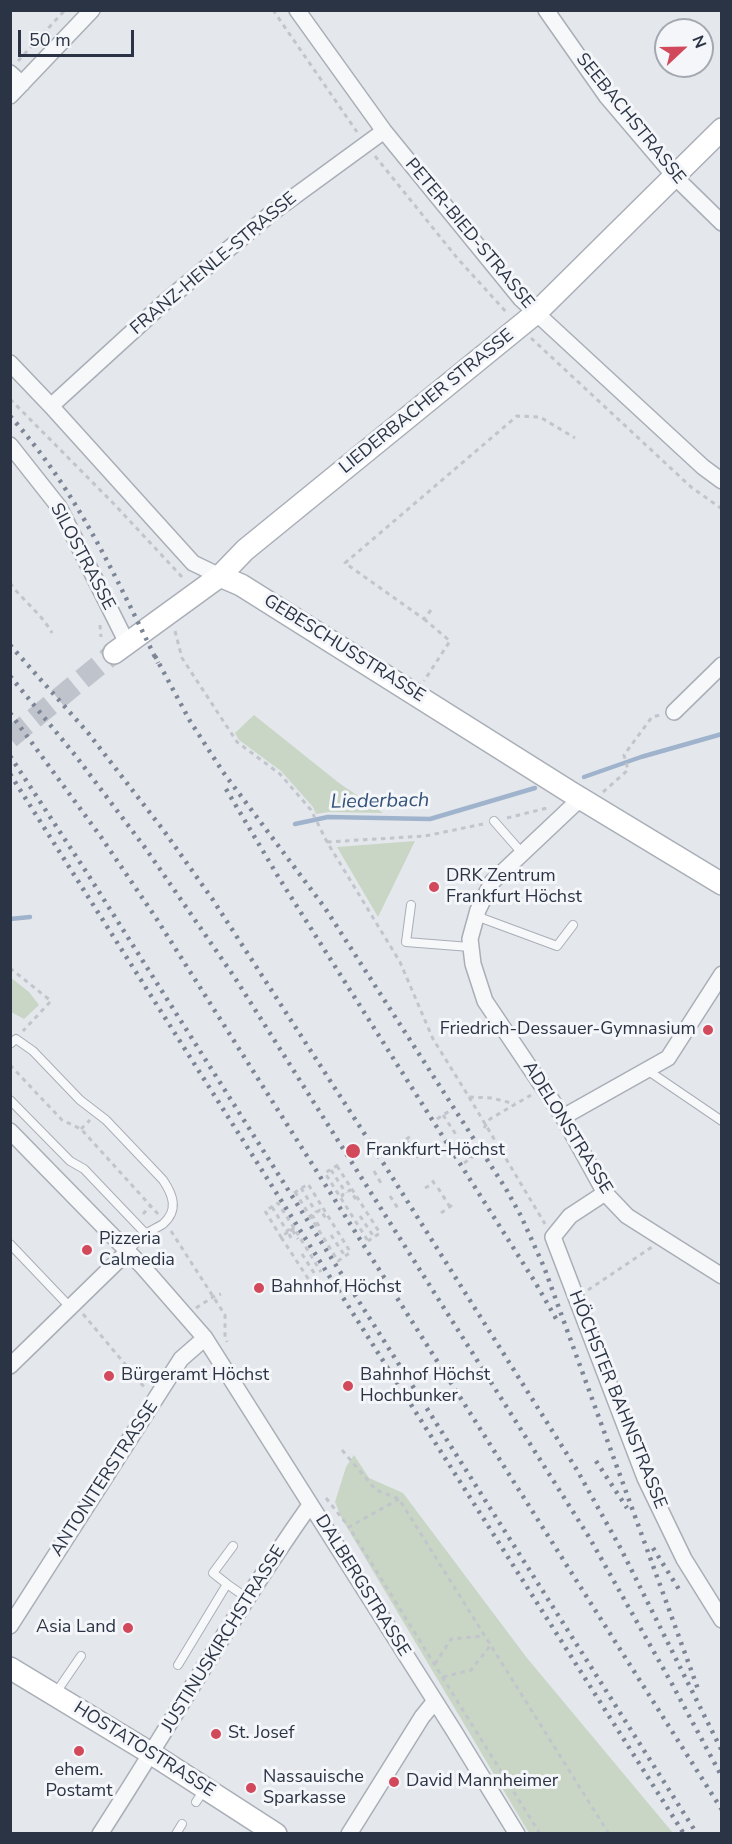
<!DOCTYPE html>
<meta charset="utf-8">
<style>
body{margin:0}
#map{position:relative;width:732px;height:1844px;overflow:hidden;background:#e4e7ec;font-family:"Nunito Sans",sans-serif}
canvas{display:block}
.frame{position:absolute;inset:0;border:12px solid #2b3445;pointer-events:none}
.north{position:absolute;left:654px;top:18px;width:60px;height:60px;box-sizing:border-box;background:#f4f6f9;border:2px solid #a4a8b1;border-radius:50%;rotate:68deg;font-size:16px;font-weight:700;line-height:24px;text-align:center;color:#2b3445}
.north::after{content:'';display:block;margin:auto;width:21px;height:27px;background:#d1495b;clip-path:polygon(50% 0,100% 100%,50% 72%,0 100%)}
.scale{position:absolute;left:18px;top:30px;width:116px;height:27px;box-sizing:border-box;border:3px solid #2b3445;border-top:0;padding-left:8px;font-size:18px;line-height:21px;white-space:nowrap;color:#2b3445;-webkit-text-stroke:4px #f4f6f9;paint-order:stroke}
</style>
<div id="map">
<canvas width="732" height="1844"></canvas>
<div class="frame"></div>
<div class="north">N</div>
<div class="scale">50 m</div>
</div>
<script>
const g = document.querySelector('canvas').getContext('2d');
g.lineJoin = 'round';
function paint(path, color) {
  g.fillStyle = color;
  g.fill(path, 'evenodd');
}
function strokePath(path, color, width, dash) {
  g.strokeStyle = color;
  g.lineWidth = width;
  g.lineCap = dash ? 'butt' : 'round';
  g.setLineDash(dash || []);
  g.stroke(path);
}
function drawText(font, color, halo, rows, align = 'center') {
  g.font = font + ' "Nunito Sans",sans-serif';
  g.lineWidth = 6;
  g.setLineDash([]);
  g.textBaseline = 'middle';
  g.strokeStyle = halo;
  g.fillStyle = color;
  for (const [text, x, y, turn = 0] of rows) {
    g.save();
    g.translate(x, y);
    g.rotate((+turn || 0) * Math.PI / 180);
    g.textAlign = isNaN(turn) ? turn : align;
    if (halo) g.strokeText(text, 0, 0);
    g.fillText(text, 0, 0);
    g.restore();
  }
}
paint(new Path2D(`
 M254,715L339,783L383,813L329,812L316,814L313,807L281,771L239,740L235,733Z
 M415,841L378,917L337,847Z
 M10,977L29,992L39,1005L24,1019L11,1012Z
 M354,1455L369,1478L403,1493L527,1658L673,1833H529L342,1519L335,1502L346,1467Z`), '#c9d6c5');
strokePath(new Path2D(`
 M584,777L641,757L722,734
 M295,824L328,817L430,819L535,788
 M10,919L30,917`), '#9fb4cc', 4.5);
strokePath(new Path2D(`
 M10,738L114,653`), '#bfc3cb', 21, [21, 10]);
const lane = new Path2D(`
 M494,821L522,853
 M411,905L406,942L470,947
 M476,916L557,946L573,925
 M10,1044L16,1039L33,1051L80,1100L106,1120L163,1180C173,1195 179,1210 163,1224C157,1228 151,1230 146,1234C139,1239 134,1245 128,1251
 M647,1070L722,1121
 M10,1100L70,1161L84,1169L146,1234
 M10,1244L70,1307
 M227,1584L213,1573L233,1546
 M178,1665L227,1584L247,1598
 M55,1694L81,1656
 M196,1802L204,1790
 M176,1834L182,1824`);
const street = new Path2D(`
 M297,10L384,131L521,299L703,467L722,481
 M546,10L607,97L675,177L722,223
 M10,73L22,84
 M10,96L92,10
 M10,363L51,406L193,563L220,576
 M51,406L166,301L273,212L384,131
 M10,445L59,507L127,643
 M674,712L722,665
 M581,798L492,882L478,910L470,939L473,964L485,1001L563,1117L605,1193L627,1216L722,1276
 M563,1117L668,1058L722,974
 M10,1131L143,1267L205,1338L454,1731L517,1834
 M605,1193L570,1216L553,1237L645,1478L684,1559L722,1620
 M10,1366L128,1251
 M10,1626L181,1359L205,1338
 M100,1834C171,1724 235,1611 310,1505
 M349,1834L422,1717L435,1701`);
const secondary = new Path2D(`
 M220,576L241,585L570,792L722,884
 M114,653L220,576L245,550L536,313L722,129
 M10,1668L152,1754L276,1834`);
strokePath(lane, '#a9aeb7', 10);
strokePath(street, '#a9aeb7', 18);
strokePath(secondary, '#a9aeb7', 24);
strokePath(new Path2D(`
 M273,10L357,132
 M18,61L65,10
 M375,156L458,259L508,314
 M531,338L691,487L722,509
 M10,399L114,504L183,578
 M10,583C23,601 41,613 52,633
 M431,610L424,619L345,563L517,416L540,417L575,438
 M424,619L450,641L424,681
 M100,625L101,637
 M175,631L182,658L237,742L280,774L311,810L327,842L400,962L433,1039L469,1097L492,1098L515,1104
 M603,792L628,770L624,755L652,717L660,715
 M507,818L547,808
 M327,842L425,836L483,824
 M10,968L51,1001L23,1031
 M10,1065L62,1120L81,1129L158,1214
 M469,1097L545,1224
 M443,1115L457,1136
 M437,1119L451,1110
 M484,1128L490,1119L531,1095
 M81,1129L90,1120
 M406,1139L420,1161
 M399,1145L412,1135
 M471,1158L478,1153
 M464,1163L471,1158L468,1153
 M338,1165L325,1173L368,1241
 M337,1166L380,1233L368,1241
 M331,1170L346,1193
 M374,1171L382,1185
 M301,1188L316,1212
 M425,1188L434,1183L430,1177
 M438,1188L450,1207
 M295,1192L338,1261L351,1252
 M294,1193L308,1184L351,1253
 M390,1196L399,1210
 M343,1197L342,1195L350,1190L357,1201
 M272,1207L287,1231L291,1228L298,1239
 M441,1213L455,1203
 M143,1214L151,1205
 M360,1216L374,1237
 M319,1226L312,1215L320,1210L328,1221
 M171,1231L225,1315V1337L227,1342
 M288,1232L281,1237L309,1280
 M331,1235L345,1256
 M280,1237H281L265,1211L278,1203L294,1228L295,1227
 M291,1238L288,1232L294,1228L321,1272
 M302,1254L316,1276
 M588,1290L652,1247
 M196,1308L213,1297L221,1294
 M83,1314L145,1388
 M342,1450L376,1490L399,1499L609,1834
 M326,1498L349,1527
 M399,1499L349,1527L540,1834
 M435,1664L451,1639L484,1636
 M443,1677L471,1670L490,1646`), '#c2c5cb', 3, [4.5, 4.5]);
strokePath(lane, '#f7f8fa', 8);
strokePath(street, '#f7f8fa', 15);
strokePath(secondary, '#fff', 21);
strokePath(new Path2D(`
 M10,416C77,491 114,574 158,663
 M10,645L89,734L164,831L213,900L375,1150L577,1470L621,1549L722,1751
 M155,656L190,721L223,772L325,908L506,1189L521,1216L544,1267L698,1689
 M10,676L75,755L146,849L235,978L589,1537L672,1684L722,1777
 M10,713L101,837L156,918L722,1810
 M10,756L87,873L697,1834
 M10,774L684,1834
 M226,789L279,878L535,1282L558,1322
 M596,1461L627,1508
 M653,1548L680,1591`), '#7d8696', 4.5, [3, 6]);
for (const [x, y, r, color] of [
 [434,887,6,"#d1495b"],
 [708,1030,6,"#d1495b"],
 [353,1151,8,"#d1495b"],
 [87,1250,6,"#d1495b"],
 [259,1288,6,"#d1495b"],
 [109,1376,6,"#d1495b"],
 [348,1386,6,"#d1495b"],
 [128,1628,6,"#d1495b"],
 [216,1734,6,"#d1495b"],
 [79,1751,6,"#d1495b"],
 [394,1782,6,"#d1495b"],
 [251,1788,6,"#d1495b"]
]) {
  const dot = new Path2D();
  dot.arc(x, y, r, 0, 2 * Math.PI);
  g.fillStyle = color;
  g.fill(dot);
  strokePath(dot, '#f4f6f9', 2);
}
drawText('18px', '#2b3445', '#f4f6f9', [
 ["SEEBACHSTRASSE",630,119,51],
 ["PETER-BIED-STRASSE",469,234,50],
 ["FRANZ-HENLE-STRASSE",214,264,-40],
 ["LIEDERBACHER STRASSE",427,402,-39],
 ["SILOSTRASSE",82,557,62],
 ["GEBESCHUSSTRASSE",344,649,32],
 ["ADELONSTRASSE",567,1128,58],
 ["HÖCHSTER BAHNSTRASSE",617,1400,68],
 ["ANTONITERSTRASSE",105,1479,-57],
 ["DALBERGSTRASSE",362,1586,58],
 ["JUSTINUSKIRCHSTRASSE",224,1639,-58],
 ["HOSTATOSTRASSE",144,1750,32]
]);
drawText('18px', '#2b3445', '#f4f6f9', [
 ["DRK Zentrum",446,877],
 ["Frankfurt Höchst",446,898],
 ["Friedrich-Dessauer-Gymnasium",696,1030,"right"],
 ["Frankfurt-Höchst",366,1151],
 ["Pizzeria",99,1240],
 ["Calmedia",99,1261],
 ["Bahnhof Höchst",271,1288],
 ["Bürgeramt Höchst",121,1376],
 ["Bahnhof Höchst",360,1376],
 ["Hochbunker",360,1397],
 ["Asia Land",116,1628,"right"],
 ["St. Josef",228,1734],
 ["ehem.",79,1771,"center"],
 ["Postamt",79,1792,"center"],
 ["Nassauische",263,1778],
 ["Sparkasse",263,1799],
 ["David Mannheimer",406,1782]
], 'left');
drawText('italic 20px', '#34527a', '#f4f6f9', [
 ["Liederbach",380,802,-1]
]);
</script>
